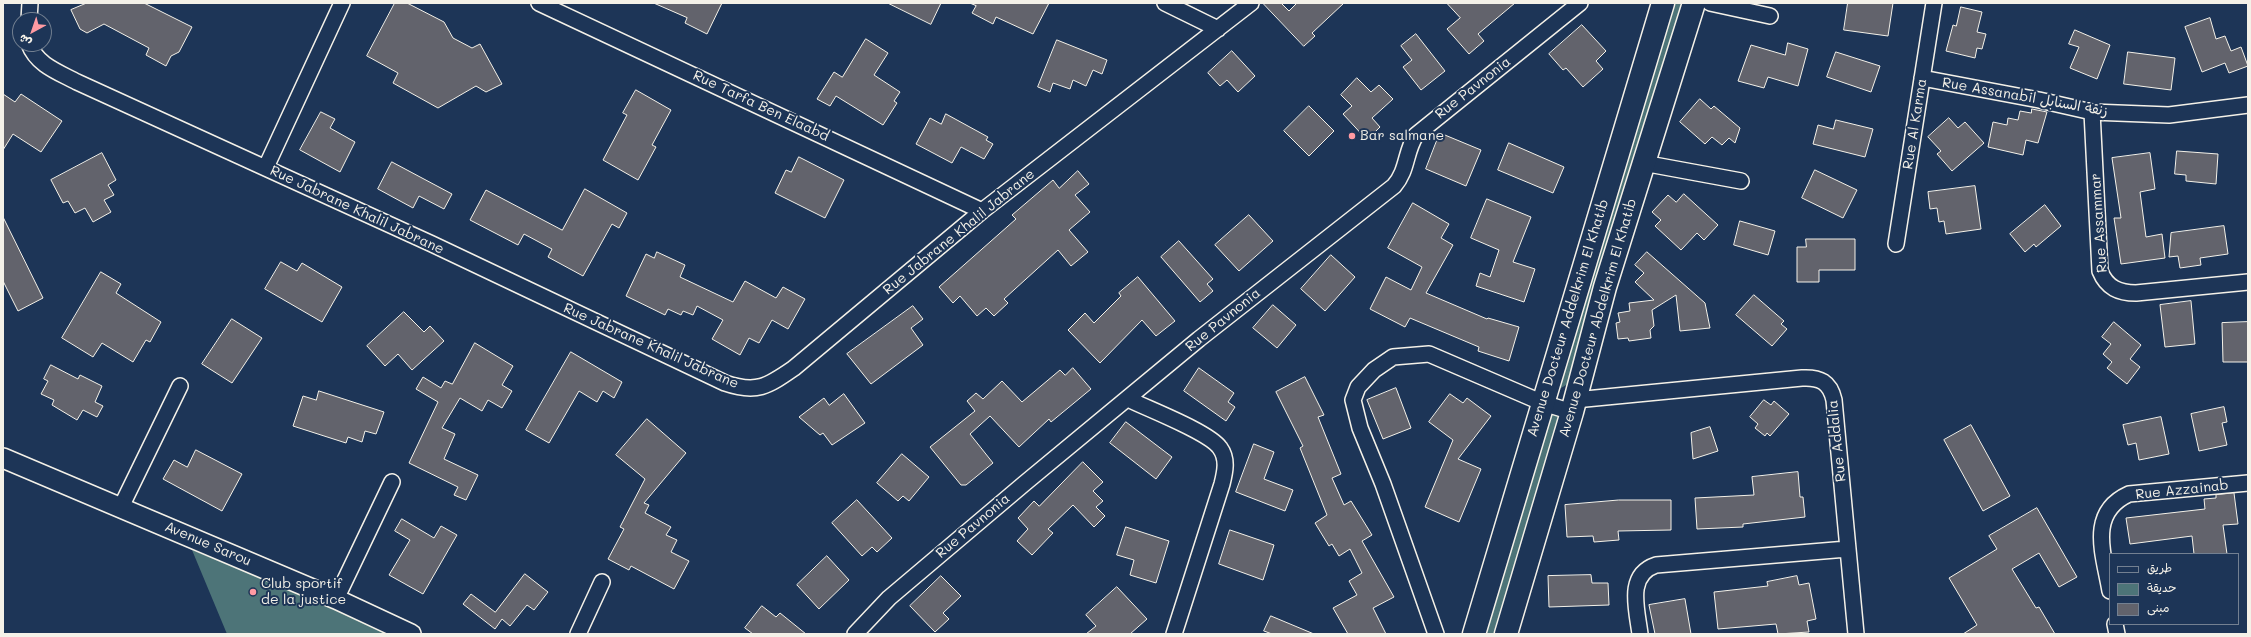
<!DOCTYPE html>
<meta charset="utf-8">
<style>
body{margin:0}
#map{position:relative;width:2251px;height:637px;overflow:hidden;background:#1d3557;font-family:Mali,"Playpen Sans Arabic",sans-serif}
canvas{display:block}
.frame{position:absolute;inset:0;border:4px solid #f4f1e8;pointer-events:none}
.legend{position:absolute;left:2109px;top:553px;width:130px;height:72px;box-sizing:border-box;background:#1d3557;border:1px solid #738091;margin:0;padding:5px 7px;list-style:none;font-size:12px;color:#f4f1e8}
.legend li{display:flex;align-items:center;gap:8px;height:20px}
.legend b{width:20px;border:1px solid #738091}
.north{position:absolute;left:12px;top:12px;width:40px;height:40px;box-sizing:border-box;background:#1d3557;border:1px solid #738091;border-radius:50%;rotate:220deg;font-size:11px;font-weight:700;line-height:16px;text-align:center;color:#f4f1e8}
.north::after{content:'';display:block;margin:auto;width:14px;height:18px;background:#ff9aa2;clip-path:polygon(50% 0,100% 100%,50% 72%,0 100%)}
</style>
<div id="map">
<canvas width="2251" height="637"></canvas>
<div class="frame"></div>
<ul class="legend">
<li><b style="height:5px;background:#1d3557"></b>طريق</li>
<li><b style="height:11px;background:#4d7478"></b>حديقة</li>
<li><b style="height:11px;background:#62636c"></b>مبنى</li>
</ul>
<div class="north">ش</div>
</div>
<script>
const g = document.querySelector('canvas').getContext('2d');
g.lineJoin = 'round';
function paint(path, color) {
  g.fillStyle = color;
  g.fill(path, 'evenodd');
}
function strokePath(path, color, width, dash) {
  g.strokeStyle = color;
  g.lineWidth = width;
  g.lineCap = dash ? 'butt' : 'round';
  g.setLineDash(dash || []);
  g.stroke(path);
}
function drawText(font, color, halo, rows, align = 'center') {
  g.font = font + ' Mali,"Playpen Sans Arabic",sans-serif';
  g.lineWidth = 4;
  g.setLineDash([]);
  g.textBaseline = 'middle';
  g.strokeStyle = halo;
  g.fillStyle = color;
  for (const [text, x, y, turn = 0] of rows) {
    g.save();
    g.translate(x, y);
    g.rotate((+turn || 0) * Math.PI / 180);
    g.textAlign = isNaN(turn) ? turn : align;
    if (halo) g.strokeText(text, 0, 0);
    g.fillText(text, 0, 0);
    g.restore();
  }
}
paint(new Path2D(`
 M1672,3H1683L1568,384L1561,388L1559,386Z
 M1555,414L1559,419L1495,634H1484L1551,415Z
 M192,550L400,634H227Z`), '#4d7478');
const building = new Path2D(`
 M87,3H144L192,27L179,52L171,56L166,66L146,55L149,48L104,24L87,33L80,29L71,10Z
 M395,3H407L444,22L453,38L472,48L480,44L502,84L486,92L476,86L438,108L393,83L398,73L367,56Z
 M654,3H722L707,34L685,23L687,18Z
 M888,3H941L931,24Z
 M970,3H1049L1033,34L996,17L993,24L972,13L976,6Z
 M1263,3H1281L1289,11L1297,3H1344L1312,33L1315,36L1304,46Z
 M1447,3H1515L1478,34L1484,41L1469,54L1447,29L1460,18Z
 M1848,3H1893L1888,36L1844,30Z
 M1961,7L1982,12L1977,32L1986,34L1982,49L1977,48L1975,58L1946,51L1953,25L1956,26Z
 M2210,18L2216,39L2225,36L2231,51L2241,47L2248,66L2229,73L2225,63L2202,72L2185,27Z
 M1582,25L1606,51L1596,61L1603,69L1583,87L1566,68L1563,70L1549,54Z
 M2075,30L2110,45L2097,79L2070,68L2079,47L2069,44Z
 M1416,34L1445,71L1421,90L1403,67L1412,60L1401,46Z
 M866,39L888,53L874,75L900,92L894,101L897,103L883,125L836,96L830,106L817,99L834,72L842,77Z
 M1057,40L1107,60L1102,74L1093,70L1086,86L1073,80L1070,89L1053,83L1050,92L1038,87Z
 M1788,43L1808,49L1798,86L1768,77L1764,88L1738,81L1751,45L1785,55Z
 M1232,51L1255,76L1238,92L1227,80L1220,86L1208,73Z
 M1836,52L1880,66L1871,92L1827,77Z
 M2128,52L2175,58L2171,90L2124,84Z
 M1357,78L1371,92L1379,85L1393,99L1372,118L1380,127L1367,140L1343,114L1352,106L1341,95Z
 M636,90L671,110L652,145L656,147L638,180L603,160L627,115L623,113Z
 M3,94L15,102L21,94L62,121L41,152L13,134L3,150Z
 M1700,99L1711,109L1714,106L1740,128L1735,143L1729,138L1722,145L1712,137L1705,144L1680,122Z
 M1309,106L1334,131L1309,156L1284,131Z
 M2032,109L2047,112L2038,143L2026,140L2023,155L1988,147L1993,122L2007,125L2008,118L2018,120L2020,111L2031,113Z
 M321,112L335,119L330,128L355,142L340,172L300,150Z
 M946,114L988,137L986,140L993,144L984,159L961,147L952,163L916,144L930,118L941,124Z
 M1949,118L1958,128L1965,122L1984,143L1952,171L1937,154L1941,151L1928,137Z
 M1836,120L1873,129L1865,157L1813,144L1818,125L1833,129Z
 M1440,133L1481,150L1466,186L1426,169Z
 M1509,143L1564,167L1553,193L1498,170Z
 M2177,151L2218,154L2216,184L2186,181V175L2175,174Z
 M102,153L116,180L108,185L114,195L104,200L111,212L93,222L85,208L75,213L68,201L63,203L51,180Z
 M2150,153L2155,189L2140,192L2146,237L2162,234L2165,258L2121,264L2114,218H2121L2112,158Z
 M799,157L844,180L825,218L775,193L786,170L791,172Z
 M392,162L452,194L444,209L419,196L413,208L378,189Z
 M1815,170L1857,190L1843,218L1802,198Z
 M1078,171L1089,184L1075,195L1090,212L1069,230L1088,252L1071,266L1058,250L1004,299L1008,303L994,316L986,308L977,316L960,296L953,303L939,287L1016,219L1012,215L1053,180L1059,188Z
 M1975,186L1981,229L1946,234L1944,221L1939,222L1937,208L1930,209L1928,192Z
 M585,189L627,213L619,228L612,224L583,276L548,257L552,249L524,234L518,245L470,220L486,190L562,230Z
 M1684,194L1718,225L1704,240L1697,233L1681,250L1655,226L1661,220L1652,212L1668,195L1676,202Z
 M1487,199L1531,217L1513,262L1535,269L1524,302L1476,286L1480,273L1490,277L1499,250L1471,238Z
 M1413,203L1449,224L1441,238L1453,245L1426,293L1487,319L1488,318L1519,327L1509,361L1478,351L1479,347L1410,318L1405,327L1370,309L1386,277L1411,290L1422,267L1388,248Z
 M2045,205L2061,226L2036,247L2034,244L2025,252L2010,234Z
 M1249,215L1273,241L1239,271L1215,245Z
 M3,217L43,298L18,311L3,281Z
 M1740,221L1775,231L1768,255L1734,245Z
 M2224,226L2228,254L2200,258L2201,265L2180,268L2178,256L2169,257L2171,233Z
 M1806,239H1855V270H1819V282H1797V247H1806Z
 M1179,241L1213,279L1207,284L1213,291L1200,302L1161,257Z
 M657,252L685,265L680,277L733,302L745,281L776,298L783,287L805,299L788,329L772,320L759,343L749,338L740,355L712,339L723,320L697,306L693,315L683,311L681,315L668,309L665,315L626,296L646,254L654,258Z
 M1647,252L1705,303L1710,328L1680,331L1676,295L1652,310L1654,326L1650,330L1651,338L1629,341L1628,338L1618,339L1616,323L1620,322L1618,313L1630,311L1629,303L1654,300L1635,282L1644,273L1635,265Z
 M1331,255L1355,277L1325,311L1301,289Z
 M281,262L297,271L302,263L342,287L322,322L265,289Z
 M101,272L121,284L116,293L161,322L150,342L146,340L133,362L102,343L93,357L62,338Z
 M1138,277L1175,321L1156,336L1142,320L1100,363L1068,330L1085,313L1094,323L1121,296L1119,293Z
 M1754,295L1784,321L1781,324L1787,329L1772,346L1736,315Z
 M2191,301L2195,344L2165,347L2160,305Z
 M1273,305L1296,325L1277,348L1253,328Z
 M913,306L923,319L911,328L923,345L871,384L847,354Z
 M404,312L424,332L430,326L444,341L412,370L398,354L385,366L367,346Z
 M232,319L262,338L232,383L202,364Z
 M2114,322L2141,345L2130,359L2140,367L2127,384L2107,368L2112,362L2103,354L2111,344L2102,337Z
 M2248,322V362H2223L2222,323Z
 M475,343L513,366L502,385L512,391L502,408L488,400L482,411L460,398L442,428L455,434L444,459L478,475L466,500L454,495L458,487L409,463L438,402L416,389L423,377L441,388L445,381L452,384Z
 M571,352L622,382L614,398L603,391L597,402L579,391L549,443L526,430Z
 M51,365L78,379L80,375L102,386L95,402L103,406L97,417L83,410L77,420L52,405L54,400L41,394L48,381L44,379Z
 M1073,368L1091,389L1051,422L1049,419L1019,447L990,416L970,434L993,463L966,485H961L930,447L975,411L967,401L976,393L983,399L1002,381L1022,402L1060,370L1065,375Z
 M1199,368L1234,393L1228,402L1235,407L1226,421L1184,391Z
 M1305,377L1324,415L1318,417L1341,474L1332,478L1344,505L1351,501L1372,535L1362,541L1394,597L1373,608L1386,634H1348L1333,608L1357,595L1349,581L1362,573L1350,549L1339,556L1332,544L1329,546L1315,523L1327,515L1300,448L1303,446L1276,392Z
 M1396,388L1411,428L1383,439L1367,400Z
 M319,391L384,412L376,434L365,431L362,442L348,437L346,443L293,426L303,396L316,400Z
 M844,394L865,423L832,445L823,433L820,435L799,417L824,398L829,405Z
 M1450,394L1463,403L1467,398L1491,416L1458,459L1481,469L1459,522L1425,507L1453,440L1429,422Z
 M1764,400L1771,405L1774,401L1789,414L1770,436L1767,433L1765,436L1755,428L1758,424L1750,417Z
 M2224,407L2227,422L2222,423L2227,445L2199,451L2191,414Z
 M2161,417L2169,454L2139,460L2136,443L2128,445L2123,425Z
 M647,419L686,453L644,503L649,505L645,513L671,527L666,535L677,540L671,552L689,561L674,589L631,566L629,570L608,559L624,529L620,527L645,479L616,455Z
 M1126,422L1172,457L1156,479L1110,443Z
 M1971,425L2010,496L1983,511L1944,440Z
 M1710,427L1718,451L1693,459L1691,433Z
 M1254,444L1274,452L1264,479L1293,490L1285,511L1236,492Z
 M196,450L242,474L222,511L163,479L174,460L187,467Z
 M902,454L929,477L909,501L903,496L898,501L877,483Z
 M1083,462L1103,482L1093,491L1103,501L1096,507L1105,516L1094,527L1073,505L1048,529L1053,533L1032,555L1017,541L1028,529L1018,518L1034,501L1039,506Z
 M1798,472L1800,497H1803L1805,517L1743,524V527L1697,529L1695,498L1754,495L1752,477Z
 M2234,493L2238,524L2223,525L2227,554H2194L2192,536L2130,544L2126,518L2205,509L2204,499L2216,498V495Z
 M857,500L892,538L877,552L872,547L862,556L832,523Z
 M1619,500H1671V530L1618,531L1619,540L1594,542L1593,536L1567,537L1565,505Z
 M2037,508L2077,577L2059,587L2039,553L2012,569L2036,608L2039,607L2055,634H1963L1977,625L1949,578L1997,549L1989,536Z
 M402,519L434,538L441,526L457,535L423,594L389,575L410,540L395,531Z
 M1126,527L1169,541L1156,583L1130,575L1134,560L1117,555Z
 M1230,530L1274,545L1263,580L1219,564Z
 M827,556L849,580L819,609L797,585Z
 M525,574L548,592L534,610L527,605L510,626L502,619L495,629L463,604L471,594L495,612Z
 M1591,575L1592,583H1608L1609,605L1549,607L1548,576Z
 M941,576L961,596L943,613L949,619L935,632L910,606Z
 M1797,576L1799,585L1809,583L1816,619L1807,621L1809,632L1778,634L1776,624L1718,629L1714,592L1768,586L1767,582Z
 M1117,587L1147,619L1130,634H1086L1096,626L1086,615Z
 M1685,599L1691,634H1655L1649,605Z
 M762,606L776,617L780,613L806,634H753L745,628Z
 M1271,616L1314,634H1272L1264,631Z`);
paint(building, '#62636c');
strokePath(building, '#f4f1e8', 1);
const minor = new Path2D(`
 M539,3L982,211
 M1165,3L1218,29
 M1710,3L1770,16
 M29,20L30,3
 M29,44C37,65 58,72 77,82L432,244L725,383C757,394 768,386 794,368L982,211L1251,3
 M1922,78L2039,100L2092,112L2169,115L2248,105
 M2092,112L2100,271C2107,288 2119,293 2136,293L2248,282
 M1643,163L1741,181
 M266,167L342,3
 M1896,244L1934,3
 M1128,399C1148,409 1209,432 1220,448C1228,459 1225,472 1222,484L1174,634
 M1575,400L1802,378C1820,377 1830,382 1834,400L1856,634
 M121,507L180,386
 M2110,591C2104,555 2087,513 2129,494L2248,483
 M336,599L392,482
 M2115,624L2117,634
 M578,634L602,582
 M855,634L889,598L1025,483L1199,339L1394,186C1408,170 1405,152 1416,135L1580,3
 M1436,634L1383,484L1360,428L1353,400L1358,387L1374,370L1393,357L1429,354L1543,403L1572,412
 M1640,634C1637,609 1626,575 1656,565L1847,549`);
const tertiary = new Path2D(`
 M3,458L336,599L411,634`);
const secondary = new Path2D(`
 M1474,634L1663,3
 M1506,634L1572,412L1605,287L1694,3`);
strokePath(minor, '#f4f1e8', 18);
strokePath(tertiary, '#f4f1e8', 22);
strokePath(secondary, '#f4f1e8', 25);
strokePath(minor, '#1d3557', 15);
strokePath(tertiary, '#1d3557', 19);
strokePath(secondary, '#1d3557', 22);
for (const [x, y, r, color] of [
 [1352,136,4,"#ff9aa2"],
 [253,592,4,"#ff9aa2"]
]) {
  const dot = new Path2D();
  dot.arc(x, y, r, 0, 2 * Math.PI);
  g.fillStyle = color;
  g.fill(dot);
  strokePath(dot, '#1d3557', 1.5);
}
drawText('14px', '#f4f1e8', '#1d3557', [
 ["Rue Pavnonia",1473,88,-38],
 ["Rue Assanabil زنقة السنابل",2025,97,10],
 ["Rue Tarfa Ben Elaabd",761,106,25],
 ["Rue Al Karma",1915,124,-81],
 ["Rue Jabrane Khalil Jabrane",357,210,25],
 ["Rue Assammar",2099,223,-94],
 ["Rue Jabrane Khalil Jabrane",959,232,-39],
 ["Avenue Docteur Addelkrim El Khatib",1568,318,-73],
 ["Avenue Docteur Abdelkrim El Khatib",1598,318,-74],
 ["Rue Pavnonia",1223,320,-39],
 ["Rue Jabrane Khalil Jabrane",651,346,24],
 ["Rue Addalia",1837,441,-96],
 ["Rue Azzainab",2182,490,-6],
 ["Rue Pavnonia",973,526,-40],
 ["Avenue Sarou",208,544,23]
]);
drawText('14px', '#f4f1e8', '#1d3557', [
 ["Bar salmane",1360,136],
 ["Club sportif",261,584],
 ["de la justice",261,600]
], 'left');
</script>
